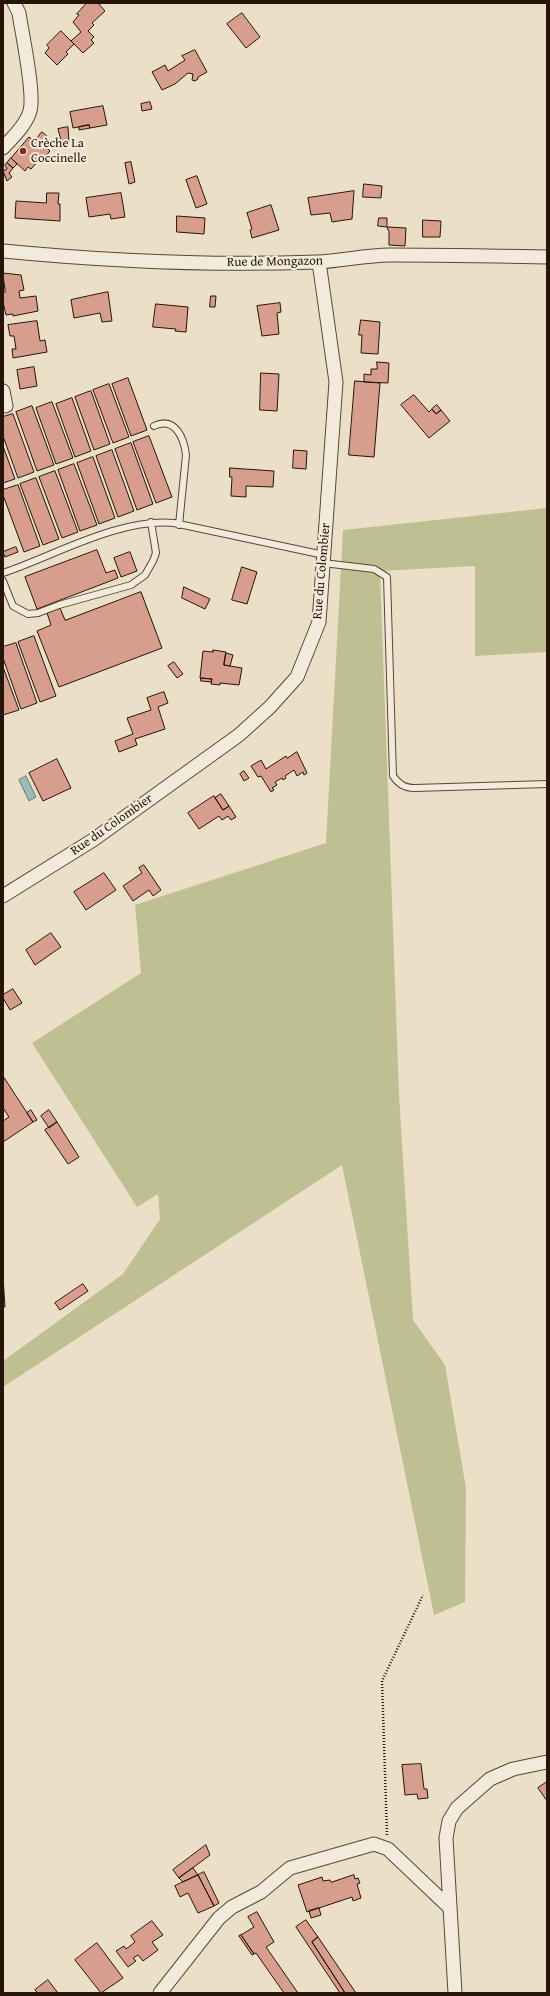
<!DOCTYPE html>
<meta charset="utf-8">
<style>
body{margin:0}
#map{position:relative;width:550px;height:1996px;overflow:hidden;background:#ebe0c7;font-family:"Gentium Book Plus",serif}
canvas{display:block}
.frame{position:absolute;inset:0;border:4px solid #261508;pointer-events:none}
</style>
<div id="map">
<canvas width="550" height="1996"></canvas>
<div class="frame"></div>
</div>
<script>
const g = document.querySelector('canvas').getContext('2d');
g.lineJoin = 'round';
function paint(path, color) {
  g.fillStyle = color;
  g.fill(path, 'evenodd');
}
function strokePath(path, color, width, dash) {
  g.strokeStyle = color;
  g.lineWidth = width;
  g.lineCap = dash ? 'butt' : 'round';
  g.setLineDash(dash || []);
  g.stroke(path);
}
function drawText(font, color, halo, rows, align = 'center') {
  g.font = font + ' "Gentium Book Plus",serif';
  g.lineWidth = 4;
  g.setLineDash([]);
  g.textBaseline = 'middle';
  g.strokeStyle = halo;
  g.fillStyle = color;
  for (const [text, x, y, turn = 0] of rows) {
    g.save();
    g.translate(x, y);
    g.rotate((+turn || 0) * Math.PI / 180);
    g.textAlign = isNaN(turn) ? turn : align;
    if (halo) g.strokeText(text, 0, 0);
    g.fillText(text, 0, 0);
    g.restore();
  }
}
paint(new Path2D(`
 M547,508V652L475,656V566L380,571L399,1094L413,1320L445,1365L466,1488L465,1602L434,1615L342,1165L3,1387V1361L123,1274L160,1219L158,1194L137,1207L32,1043L141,973L135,905L326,843L343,530Z`), '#bec091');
const water = new Path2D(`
 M26,776L36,797L29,801L19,780Z`);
paint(water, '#98bdb8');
strokePath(water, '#6a7a72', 1);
const building = new Path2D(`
 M87,3H98L105,11L92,23L94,25L88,31L94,37L91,40L94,43L83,53L71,41L81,32L73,22L79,15L77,14Z
 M242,13L260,37L246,48L227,24Z
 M61,31L74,44L66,52L68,54L57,65L45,53L49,48L47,45Z
 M195,50L207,72L198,77V79L195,81L192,80L193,74L188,73L175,84L162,90L152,72L165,65L168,71L185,60L182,56Z
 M150,102L152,109L142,111L141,104Z
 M103,106L107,125L90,128L89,125L73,128L70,112Z
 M89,125L90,128L79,130V127Z
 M68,127L69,143L62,144L58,129Z
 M42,132L47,136L44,139L49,143L46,147L50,151L44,158L40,154L36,159L38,161L31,169L28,167L25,171L11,158L29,137L34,141Z
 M11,158L17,164L13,168L7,163Z
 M131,162L135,182L129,184L125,163Z
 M7,163L13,168L9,173L12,177L7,181L3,171L7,169L5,165Z
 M197,176L207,204L196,208L186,180Z
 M364,184L382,186L381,198L363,197Z
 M354,191L352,219L332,222L330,213L311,215L308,198Z
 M47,193H59L58,204H60V221L15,218L16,201L46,203Z
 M121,193L125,217L111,219L110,214L89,217L86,198Z
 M271,205L279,230L252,238L250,230L252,229L247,213Z
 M177,216L205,218L204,234L177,232Z
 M379,218H387V227L378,226Z
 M423,220L441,221L440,237H423Z
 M388,227L406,228L405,246L389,245V231L388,230Z
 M3,273L21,275L24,290L19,291L20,298L36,296L38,311L13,316V314L6,315L3,302V293L5,292Z
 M108,292L112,321L102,322L100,313L74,318L71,300Z
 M211,296H216L215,307H210Z
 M280,303L281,312L277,313L279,334L262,336L257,306Z
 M156,304L188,307L186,332L175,331L176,329L153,327Z
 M361,320L380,322L378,354L361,353L362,335H359Z
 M37,321L40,341L45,340L47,352L13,358L12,349H16L14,336H10L8,325Z
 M377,362L389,363L388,383L364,382V374L371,375V369H377Z
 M34,367L37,386L20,389L17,370Z
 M261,373L279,374L277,411L260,410Z
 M128,378L147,430L131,436L112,384Z
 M355,381L380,383L374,457L349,455Z
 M109,384L129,437L113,443L93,390Z
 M91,391L110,444L94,450L75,397Z
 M414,395L429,412L432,409L436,414L441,410L450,421L429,438L401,405Z
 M72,398L91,451L75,457L56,404Z
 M52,402L73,458L56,464L36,408Z
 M437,405L441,410L436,414L432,409Z
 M32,406L54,465L37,471L16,412Z
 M13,414L34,472L18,478L3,436V417Z
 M149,436L172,497L156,503L133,442Z
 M131,443L153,504L137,510L115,449Z
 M3,446L15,479L3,483Z
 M112,450L134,511L118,517L96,456Z
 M294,450L307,451L306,469L293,468Z
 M93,457L115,518L99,524L77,463Z
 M74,464L97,525L80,531L58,470Z
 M230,468L274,471L273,487L246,486V497L231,496L232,477H230Z
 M55,471L78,532L62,538L39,477Z
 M36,478L59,539L43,545L20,484Z
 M18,485L40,546L24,552L3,495V490Z
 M16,547L18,552L5,557L3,552Z
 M97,550L106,573L115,570L118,578L37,609L25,577Z
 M130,552L137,571L121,577L114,558Z
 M242,567L257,572L247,604L232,600Z
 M184,587L210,599L205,609L182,598Z
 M141,592L162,648L59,687L37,631L51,625L47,613L60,608L65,620Z
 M34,636L56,696L40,702L18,642Z
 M16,643L37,703L21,709L3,658V647Z
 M213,650L226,652L224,665L242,668L239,685L220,683V685L211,684L212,679L200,678L203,651L213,652Z
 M226,653L233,655L230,666L224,665Z
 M174,662L183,674L177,678L168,666Z
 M3,667L19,710L3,715Z
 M201,678L212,679L211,682L201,681Z
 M164,692L168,703L158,707L165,729L135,739L137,745L119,752L115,741L133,734L127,718L151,710L147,698Z
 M297,752L307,773L304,775L303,772L297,776L294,770L285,776L286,778L283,780L282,778L275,782L277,785L272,788L274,790L271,792L261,776L258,777L251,766L261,760L266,769L286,756L287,758Z
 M57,759L71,788L43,801L29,773Z
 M244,771L249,778L244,781L240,774Z
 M221,794L229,806L223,810L215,798Z
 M214,796L223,810L229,806L236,817L231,820L228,816L222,820L219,816L199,829L188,813Z
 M144,865L161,890L153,896L149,890L133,901L123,886L142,873L139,868Z
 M104,873L116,890L86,910L74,892Z
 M51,933L61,947L35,965L26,950Z
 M13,989L22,1003L10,1010L3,998V995Z
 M3,1076L33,1122L3,1142V1121L9,1117L3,1108Z
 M31,1110L37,1120L33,1122L27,1113Z
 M49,1110L57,1122L49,1128L41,1116Z
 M57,1122L79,1157L68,1164L45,1130Z
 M3,1277L5,1307H3Z
 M83,1284L88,1291L60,1310L55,1303Z
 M421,1764L424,1789H427L428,1798L418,1799L417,1794L405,1795L402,1765Z
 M547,1782V1801L538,1788Z
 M206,1845L210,1855L179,1878L173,1870Z
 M193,1868L198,1875L183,1882L179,1878Z
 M204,1872L219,1903L214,1906L198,1875Z
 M198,1875L214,1906L198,1913L188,1893L180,1897L175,1886Z
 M354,1875L355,1879L358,1878L360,1883L357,1884L361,1898L353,1901L352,1897L307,1912L298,1885L322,1877L323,1881L330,1880L331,1882Z
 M319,1908L321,1915L311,1918L309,1911Z
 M257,1912L274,1942L266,1947L298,1993H284L256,1953L254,1954L241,1935L254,1927L248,1917Z
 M306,1920L318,1937L312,1942L345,1993H340L296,1927Z
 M152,1921L163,1935L152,1942L158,1950L143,1961L138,1955L133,1958L136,1961L128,1967L116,1951L124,1946L126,1949L135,1942L131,1936Z
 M241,1935L254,1954L252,1955L239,1936Z
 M318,1937L356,1993H345L312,1942Z
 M97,1943L123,1978L101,1993L75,1960Z
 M48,1980L58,1993H38L35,1990Z`);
paint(building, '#d79d8d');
strokePath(building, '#261508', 1);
const service = new Path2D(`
 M154,426C175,416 184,438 186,455L179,525
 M323,563L374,569L387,577L393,776C399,784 404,788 415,788L547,784
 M3,573C56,555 119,518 174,523L324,555
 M3,581L13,606L28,614L38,613L59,605L131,585L145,575L153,561L156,553L151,522`);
const minor = new Path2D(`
 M3,148C13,137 26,125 30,111C35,93 22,34 19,13L14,3
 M3,251C107,261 213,266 317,262C341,261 366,255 390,255C442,255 495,256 547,257
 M3,391L6,406
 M3,896L93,840L239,735L270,707L297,677L319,622L336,382L319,262
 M160,1993L219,1918L232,1907L261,1892L290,1868L374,1844L388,1849L449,1907
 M455,1993L446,1838L449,1821L457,1808L490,1779L513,1769L547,1762`);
strokePath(service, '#574838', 8);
strokePath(minor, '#574838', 15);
strokePath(new Path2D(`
 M387,1835L382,1681L423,1595`), '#261508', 2.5, [1, 2]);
strokePath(service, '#f2ebdb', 6);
strokePath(minor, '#f2ebdb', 13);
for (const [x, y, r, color] of [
 [23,151,4,"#8f2418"]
]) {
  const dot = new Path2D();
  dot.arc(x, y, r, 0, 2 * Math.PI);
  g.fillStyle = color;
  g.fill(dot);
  strokePath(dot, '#f2ebdb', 1.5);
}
drawText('13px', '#261508', '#f2ebdb', [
 ["Crèche La",31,144],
 ["Coccinelle",31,159]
], 'left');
drawText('13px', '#261508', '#f2ebdb', [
 ["Rue de Mongazon",275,262,-1],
 ["Rue du Colombier",322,571,-85],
 ["Rue du Colombier",112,825,-35]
]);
</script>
